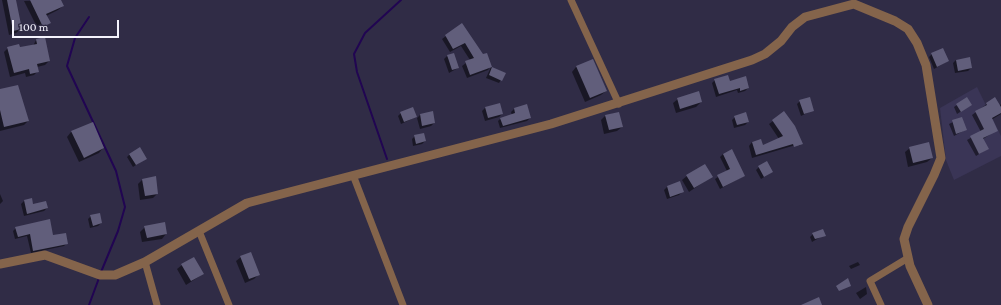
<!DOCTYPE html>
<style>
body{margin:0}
#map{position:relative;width:1001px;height:305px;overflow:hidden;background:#302c46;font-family:"Crimson Pro",serif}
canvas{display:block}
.scale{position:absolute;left:12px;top:20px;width:107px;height:18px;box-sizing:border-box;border:2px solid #f4f3fd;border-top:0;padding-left:5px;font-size:12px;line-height:14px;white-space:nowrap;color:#f4f3fd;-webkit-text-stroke:3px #302c46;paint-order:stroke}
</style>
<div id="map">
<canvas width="1001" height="305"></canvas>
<div class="scale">100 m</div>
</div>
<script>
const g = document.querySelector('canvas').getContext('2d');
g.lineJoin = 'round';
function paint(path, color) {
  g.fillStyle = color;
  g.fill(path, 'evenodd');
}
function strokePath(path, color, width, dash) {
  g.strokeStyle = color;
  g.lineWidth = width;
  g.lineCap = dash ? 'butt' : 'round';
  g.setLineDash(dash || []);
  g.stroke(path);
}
paint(new Path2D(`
 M977,87L1001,136V156L954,180L946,160L940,108Z`), '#3a3556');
paint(new Path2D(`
 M2,0H15L21,29L16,33L9,35Z
 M60,0L63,6L58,10L46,16L50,23L39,31L24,1Z
 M461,25L491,66L488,70L467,78L462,66L470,60L461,46L450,52L442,39Z
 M36,40L49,61L45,65L37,67L38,71L34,75L26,77L25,73L10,77L4,52L8,48L33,46Z
 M932,54L948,61L934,69L929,57Z
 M447,56L458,68L449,73L444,59Z
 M592,60L606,91L601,95L585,102L572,72L576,67Z
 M956,60L971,68L968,71L955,73L953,63Z
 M491,67L505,73L499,83L486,78Z
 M715,80L729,82L748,88L745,91L738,93L737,90L716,97L712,83Z
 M0,90L28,121L24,125L0,131Z
 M995,98L999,106L1001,104V114L991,120L997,130L983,139L987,149L976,156L967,140L981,132L972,115Z
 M678,99L701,102L696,107L676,113L673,103Z
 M800,101L813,110L801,116L797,104Z
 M499,104L502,114L499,117L485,121L482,111L485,108Z
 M957,105H971L957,114L954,107Z
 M514,109L530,118L527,121L500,128L498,121L501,118L512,115L511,112Z
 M401,113L416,117L401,124L398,116Z
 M432,113L434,123L431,126L420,129L417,118L420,115Z
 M784,113L801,143L799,146V144L752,158L749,146L752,142L761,140L762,146L779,139L769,124Z
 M605,116L622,127L617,131L604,134L601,120Z
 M735,117L748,122L745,125L734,128L732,120Z
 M961,118L965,130L954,136L949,124Z
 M92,124L103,148L99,153L79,162L67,137L71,132Z
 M415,136L425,141L422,144L413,146L412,139Z
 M910,148L932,158L927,162L908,167L905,152Z
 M130,154L145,159L133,167L127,157Z
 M723,154L744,176L720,189L715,179L727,171L720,157Z
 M759,167L772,172L761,179L756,170Z
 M687,176L711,177L689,192L682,180Z
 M142,180L157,194L153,198L140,200L138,184Z
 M667,187L682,192L679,195L667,199L664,190Z
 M0,194L3,201L0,204Z
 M24,201L33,205L47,208L44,211L24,216L21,204Z
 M91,216L101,223L98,226L90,228L88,219Z
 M145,227L166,234L162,239L142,242L140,232Z
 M16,228L52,237L67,243L64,246L31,253L27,236L15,239L13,231Z
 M813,234L824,235L812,242L810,237Z
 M241,257L259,274L254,279L245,283L236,261Z
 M858,262L860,265L851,269L849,266Z
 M182,265L203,274L186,285L177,269Z
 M866,287L867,294L860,299L856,293Z`), '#0007');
strokePath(new Path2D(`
 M89,17L75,38L67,66L116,171L125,207L118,231L101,272
 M387,159L357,72L354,54L365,33L401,0
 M89,305L99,278`), '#210552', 2);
paint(new Path2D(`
 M7,0H16L22,29L13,31Z
 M30,0H61L64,6L46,14L51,23L43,27Z
 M462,23L483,54L487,53L492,67L470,75L465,61L474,58L465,43L453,49L445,35Z
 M45,37L50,61L37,64L39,72L30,74L29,69L14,73L7,47L19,44L20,47L37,44L36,39Z
 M943,48L949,61L937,67L931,53Z
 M454,53L459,68L452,70L447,55Z
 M970,57L972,68L958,71L956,60Z
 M593,59L607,91L590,98L576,66Z
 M492,67L506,73L502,81L489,75Z
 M728,75L730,81L746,76L749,88L740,91V88L719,94L714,79Z
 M18,85L29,121L4,127L0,110V89Z
 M699,91L702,102L680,109L677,98Z
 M810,97L814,111L804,114L799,100Z
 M967,97L972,105L961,112L956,104Z
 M995,97L1001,107V113L992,118L998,131L983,138L989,149L979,154L970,136L984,129L975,111L987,105L986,103Z
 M500,103L503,114L488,118L485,107Z
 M527,104L531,118L503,126L500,118L515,113L514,108Z
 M413,107L417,117L404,122L400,112Z
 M433,111L435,123L422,126L420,114Z
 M784,111L795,126L803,144L794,147L793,144L756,155L752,142L761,139L763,145L783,136L772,120Z
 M619,112L623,127L609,130L605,115Z
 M746,112L749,122L737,125L734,116Z
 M962,117L967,130L956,134L952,120Z
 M93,122L104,148L84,158L71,131Z
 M424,133L426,141L416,144L414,135Z
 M929,142L933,158L913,163L909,147Z
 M140,147L147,159L136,165L129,154Z
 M732,149L745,176L723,187L717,175L730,169L723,154Z
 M767,161L773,172L764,177L758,166Z
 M705,164L713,177L694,188L686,175Z
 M156,176L158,194L145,196L142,179Z
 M680,181L684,192L670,197L667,186Z
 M32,198L33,204L46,201L48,208L27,214L24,200Z
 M100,213L102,223L93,226L90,215Z
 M50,219L53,235L66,233L68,244L33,251L30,234L18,237L15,227Z
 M165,222L167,234L147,238L144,226Z
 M823,229L826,236L815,239L812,233Z
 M251,252L260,275L249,279L240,256Z
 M194,257L204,274L191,281L181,264Z
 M848,278L851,286L839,291L836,286Z
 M819,297L822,305H801Z`), '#615e7b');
strokePath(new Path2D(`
 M571,0L619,104
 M353,175L403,305
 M199,231L229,305
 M145,262L157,305
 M881,305L870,281L908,258`), '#84644b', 7);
strokePath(new Path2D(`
 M0,264L45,255L100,275H115L145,262L247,203L551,124L752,60L765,54L781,41L792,27L805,17L854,4L895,21L908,29L917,43L926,65L941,158L934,175L908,227L904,239L910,266L928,305`), '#84644b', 9);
</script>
